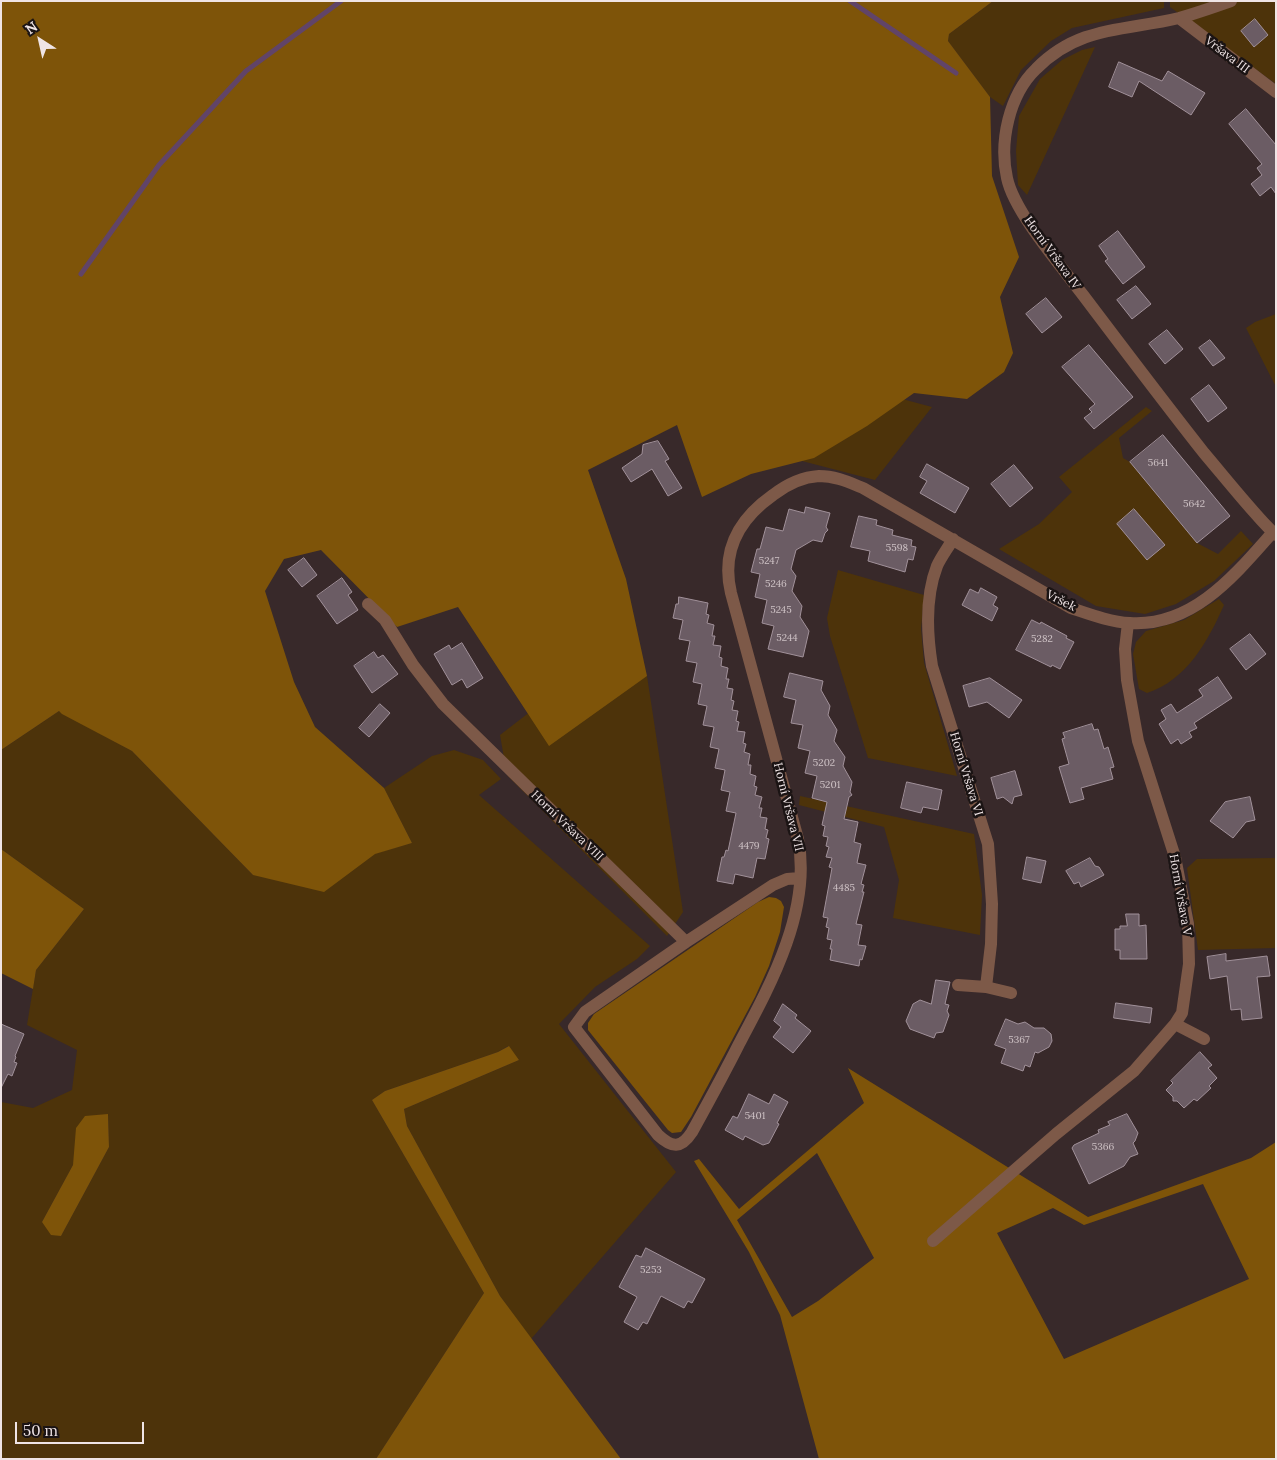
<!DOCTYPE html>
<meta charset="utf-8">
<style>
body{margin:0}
#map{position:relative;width:1277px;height:1460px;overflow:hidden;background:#38292a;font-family:Lora,serif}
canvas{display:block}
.frame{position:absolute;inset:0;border:2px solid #efe4e5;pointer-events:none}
.north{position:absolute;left:15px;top:15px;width:50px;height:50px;-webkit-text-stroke:4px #1b1414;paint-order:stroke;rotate:325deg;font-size:14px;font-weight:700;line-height:20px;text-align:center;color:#efe4e5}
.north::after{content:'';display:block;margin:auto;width:18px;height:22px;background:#efe4e5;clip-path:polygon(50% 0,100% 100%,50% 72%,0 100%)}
.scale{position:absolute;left:15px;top:1422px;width:129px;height:22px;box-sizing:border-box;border:2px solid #efe4e5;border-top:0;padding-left:6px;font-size:15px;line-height:18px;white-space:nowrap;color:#efe4e5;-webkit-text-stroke:4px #1b1414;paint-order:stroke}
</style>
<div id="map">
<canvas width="1277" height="1460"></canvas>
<div class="frame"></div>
<div class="north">N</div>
<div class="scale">50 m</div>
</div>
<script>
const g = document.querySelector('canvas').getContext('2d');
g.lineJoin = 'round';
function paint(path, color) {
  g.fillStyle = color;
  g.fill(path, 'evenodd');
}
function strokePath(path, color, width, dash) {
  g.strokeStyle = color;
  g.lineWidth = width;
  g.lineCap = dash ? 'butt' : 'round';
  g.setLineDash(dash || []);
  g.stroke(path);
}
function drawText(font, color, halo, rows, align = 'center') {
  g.font = font + ' Lora,serif';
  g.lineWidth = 5;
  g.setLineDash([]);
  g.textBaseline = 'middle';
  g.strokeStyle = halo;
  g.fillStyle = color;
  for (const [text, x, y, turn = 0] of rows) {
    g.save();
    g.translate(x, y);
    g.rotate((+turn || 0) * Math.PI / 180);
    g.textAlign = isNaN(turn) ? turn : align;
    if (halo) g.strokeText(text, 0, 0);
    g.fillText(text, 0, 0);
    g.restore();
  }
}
paint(new Path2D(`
 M993,1H1164V8L1072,28L1051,41L1021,70L1003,106L990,97L948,41L949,34Z
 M1170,1H1276V84L1170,7Z
 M1095,47L1027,195L1018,185L1016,151L1019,116L1040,79L1062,60L1082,50Z
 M1276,314V387L1246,328L1255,322Z
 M876,392L932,407L875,480L802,461Z
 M1146,407L1152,411L1119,438L1123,458L1130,462L1197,543L1218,554L1241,531L1253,544L1214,581L1176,604L1145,614L1096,606L999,549L1039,524L1072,492L1059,477Z
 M838,570L924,595L921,629L924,663L957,776L868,758L830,636L827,618Z
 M1219,599L1224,605C1208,641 1187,680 1147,693L1139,689L1133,654L1136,642L1146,631L1184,620Z
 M647,676L683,912L667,936L507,775L500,735L570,681L591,711Z
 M59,711L132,751L253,875L376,853L412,843L384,788L432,756L454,750L483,760L501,779L479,795L650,946L637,959L595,987L559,1024L676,1172L531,1339L500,1296L407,1126L404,1109L519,1060L508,1046L498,1052L385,1091L372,1100L484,1293L376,1459H1V1102L33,1108L72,1090L77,1050L27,1025L36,970L84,909L1,849V750ZM108,1114L109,1147L61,1236L42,1222L73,1165Z
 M800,796L974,834L982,895L980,935L893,918L899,880L884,827L799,805Z
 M1276,858V948L1198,950L1187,868L1197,859Z`), '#4d330a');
paint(new Path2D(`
 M1,1H993L949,34L948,41L990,97L992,176L1019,257L1000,297L1013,353L1004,372L967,399L914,393L867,426L814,458L751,474L702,497L677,425L588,470L626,579L647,676L549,746L458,607L397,627L321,550L284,559L265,591L294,682L315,727L384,788L412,843L375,854L324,892L253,875L132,751L62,714L59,711L1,750Z
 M1,849L84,909L36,970L33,989L1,973Z
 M769,897L776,898L781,901L784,907L780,932L769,966L755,997L691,1117L681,1132L672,1133L668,1130L588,1030V1023L594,1014L758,902Z
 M509,1046L519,1060L404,1109L407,1126L500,1296L621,1459H376L484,1293L372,1100L385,1091L498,1052Z
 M848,1068L1088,1217L1251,1158L1276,1142V1459H819L780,1315L749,1252L694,1161L699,1159L739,1209L864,1103ZM817,1153L874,1258L818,1301L792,1317L737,1220ZM1203,1184L1249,1279L1064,1359L997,1233L1053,1208L1084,1225Z
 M108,1114L109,1147L61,1236L51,1235L42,1222L73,1165L76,1128L85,1116Z`), '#7e5409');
strokePath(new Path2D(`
 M850,1L956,73
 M81,274L159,165L246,71L341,1`), '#614468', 5);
const building = new Path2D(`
 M1255,19L1268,35L1254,47L1241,31Z
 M1119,62L1162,81L1168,71L1205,93L1191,115L1139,81L1132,97L1109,87Z
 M1246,109L1276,145V194L1271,187L1260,196L1251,184L1262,175L1257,168L1262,164L1229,124Z
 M1118,231L1145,267L1123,284L1105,261L1108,259L1099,246Z
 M1136,286L1151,304L1132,319L1117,300Z
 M1046,298L1062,317L1042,333L1026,314Z
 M1167,330L1183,349L1165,364L1149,344Z
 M1210,340L1225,358L1213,366L1199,348Z
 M1089,345L1133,397L1094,429L1084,418L1092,412L1089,409L1095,404L1062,367Z
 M1209,385L1227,408L1208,422L1191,399Z
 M1163,435L1230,516L1197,543L1130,462Z
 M658,441L669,459L665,461L682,488L668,496L652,469L631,482L622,468L642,454L643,445Z
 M927,464L969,488L955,513L920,493L927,481L920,477Z
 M1014,465L1033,488L1010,507L991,484Z
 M806,507L830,513L826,527L828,530L825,533L822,542L813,540L796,550L791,569L796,576L792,591L802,606L800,617L809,631L803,657L768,649L774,626L762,623L767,600L755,597L760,574L751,572L757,549H760L766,527L783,531L789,509L804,513Z
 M1134,509L1165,545L1147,560L1117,524Z
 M859,516L877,520L876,525L893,530L892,535L912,540L911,546L916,547L913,560L908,559L905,572L868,561L870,551L851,547Z
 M304,558L317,575L302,587L288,570Z
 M342,578L352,592L348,595L358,610L337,624L317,596Z
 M981,588L997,597L993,605L998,608L992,621L962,605L970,589L978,593Z
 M679,597L708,603L706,614L709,615L707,623L714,625L712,636H715L713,645L721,646L719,657L722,658L721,666L728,668L726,679H729L727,688L733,689L731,700L734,701L732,710L738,711L736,721L739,722L737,731L745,732L743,743L746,744L744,752L750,754L748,765H751L750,774L756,776L754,786L757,787L755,795L762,797L759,808H762L760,817L767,818L765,829L768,830L766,838L769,839L765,859L757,858L753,878L735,874L733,884L717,881L722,857H724L726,850L728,851L736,813L726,811L730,792L721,790L725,770L715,768L719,749L710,747L714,727L703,725L707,706L698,704L702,684L693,682L697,663L686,661L690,641L679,639L683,620L673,618L676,604H678Z
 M1032,620L1040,624L1041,622L1067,636L1066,638L1074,642L1060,669L1052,665L1051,667L1016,650Z
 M1250,634L1266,654L1246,670L1230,649Z
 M462,643L483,678L467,688L462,679L452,685L434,654L449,645L451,649Z
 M374,652L378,658L383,655L398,674L372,693L354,666Z
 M790,673L823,681L821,690L830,706L828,715L837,730L834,741L845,757L843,766L852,782L850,792L852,795L849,797L844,819L858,822L854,842L861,844L857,863L866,865L861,884L864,885L862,892H864L856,924L862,925L858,945L866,946L862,960L860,959L859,966L830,960L832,949H830L832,940L827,939L829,928L826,927L828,918L823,917L832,868L829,867L832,858L826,857L829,847L826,846L828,837L823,836L825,826L822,825L827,802L812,798L817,776L805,773L810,751L798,748L803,725L791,723L796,700L784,697Z
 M1218,677L1232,698L1194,723L1197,728L1189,732L1192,737L1181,744L1178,739L1171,744L1159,724L1166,719L1161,710L1171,704L1177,713L1203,696L1199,690Z
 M990,678L1022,700L1009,718L987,702L969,707L963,686Z
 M380,704L390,713L369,737L359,728Z
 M1092,724L1094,730L1098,729L1104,749L1108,747L1114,767L1110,768L1113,779L1081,788L1084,799L1070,803L1059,767L1069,764L1062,739L1065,738L1063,733Z
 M1015,771L1022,795L1014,797L1012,804L1003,797L997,799L991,778Z
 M907,782L942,790L938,810L923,807L921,813L901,808Z
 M1250,797L1255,820L1246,822L1233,838L1210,821L1225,802Z
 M1027,857L1046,861L1041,883L1023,879Z
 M1090,858L1095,866L1099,867L1104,875L1081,887L1079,882L1074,884L1066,871Z
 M1126,914H1139V926L1146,925L1147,959H1120V950H1115V929H1120V926H1127Z
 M1226,954V961L1267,956L1270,976L1257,977L1262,1018L1242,1020L1241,1009L1231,1010L1227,976L1210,979L1207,957Z
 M936,980L950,982L945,1004L949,1005L947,1011L949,1015L943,1032L936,1033L934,1038L910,1029L906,1021L913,1004L920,1000L931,1004Z
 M1116,1003L1152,1008L1150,1023L1114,1018Z
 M783,1004L797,1015L795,1018L811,1031L793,1053L773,1037L781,1027L774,1021Z
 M1006,1019L1018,1024L1025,1022L1034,1028H1044L1051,1034L1052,1041L1049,1047L1038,1053L1035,1052L1030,1067L1025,1065L1023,1071L1001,1063L1006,1049L995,1045Z
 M1,1024L24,1034L15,1056L16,1057L14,1062L17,1063L12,1076L8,1074L1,1088Z
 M1200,1052L1212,1065L1208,1068L1217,1078L1209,1086L1211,1088L1197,1101L1194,1099L1184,1108L1177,1101H1173V1097L1166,1090L1173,1083L1171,1081Z
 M749,1094L769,1104L774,1094L788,1102L777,1123L779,1124L769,1143L763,1145L745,1136L743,1140L725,1130L733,1116L737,1118Z
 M1127,1114L1138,1133L1135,1141L1133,1143L1138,1154L1130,1157L1124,1166L1089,1184L1072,1148L1074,1145L1099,1133L1098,1130L1110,1125L1108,1122Z
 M646,1248L705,1279L692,1303L688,1301L684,1308L661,1296L647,1324L643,1322L638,1330L624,1322L637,1297L619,1287L636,1255L641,1257Z`);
paint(building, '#6b5c64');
strokePath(building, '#a1919a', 1);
strokePath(new Path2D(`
 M1231,1C1214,7 1197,13 1179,18C1126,31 1079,25 1036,69C1009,95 999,142 1007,178C1014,212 1061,266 1083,295C1123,348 1163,401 1204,453C1221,473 1237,493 1254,512C1261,520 1268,528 1276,535
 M1179,18L1276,92
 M953,539C948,548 941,557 937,566C925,597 927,635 932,666L988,844L992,904L991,944L986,987L958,985
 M368,604L385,620L413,665L443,704L686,942L773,885L787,879L800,878
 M686,942L585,1012L574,1027L658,1135C672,1148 681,1149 692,1132C708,1103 724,1074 739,1044C771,984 812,909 798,839L731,593C721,551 739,519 773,495C786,485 802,477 819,476C835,476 848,482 863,488L1071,608C1089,614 1110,622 1130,623C1193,627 1235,575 1273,532
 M986,987L1011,993
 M1175,1024L1204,1039
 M933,1241L1056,1134L1134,1071L1175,1024L1182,1013L1189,964L1188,924L1175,857L1138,741L1127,680L1125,649L1128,623`), '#7d5948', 12);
drawText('10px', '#cec2c5', null, [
 ["5641",1158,463],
 ["5642",1194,504],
 ["5598",897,548],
 ["5247",769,561],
 ["5246",776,584],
 ["5245",781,610],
 ["5244",787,638],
 ["5282",1042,639],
 ["5202",824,763],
 ["5201",830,785],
 ["4479",749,846],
 ["4485",844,888],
 ["5367",1019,1040],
 ["5401",755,1116],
 ["5366",1103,1147],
 ["5253",651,1270]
]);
drawText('12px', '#efe4e5', '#1b1414', [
 ["Vršava III",1227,55,37],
 ["Horní Vršava IV",1052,253,54],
 ["Vršek",1061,601,27],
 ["Horní Vršava VI",966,774,73],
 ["Horní Vršava VII",788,807,76],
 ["Horní Vršava VIII",567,826,44],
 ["Horní Vršava V",1180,895,80]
]);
</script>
